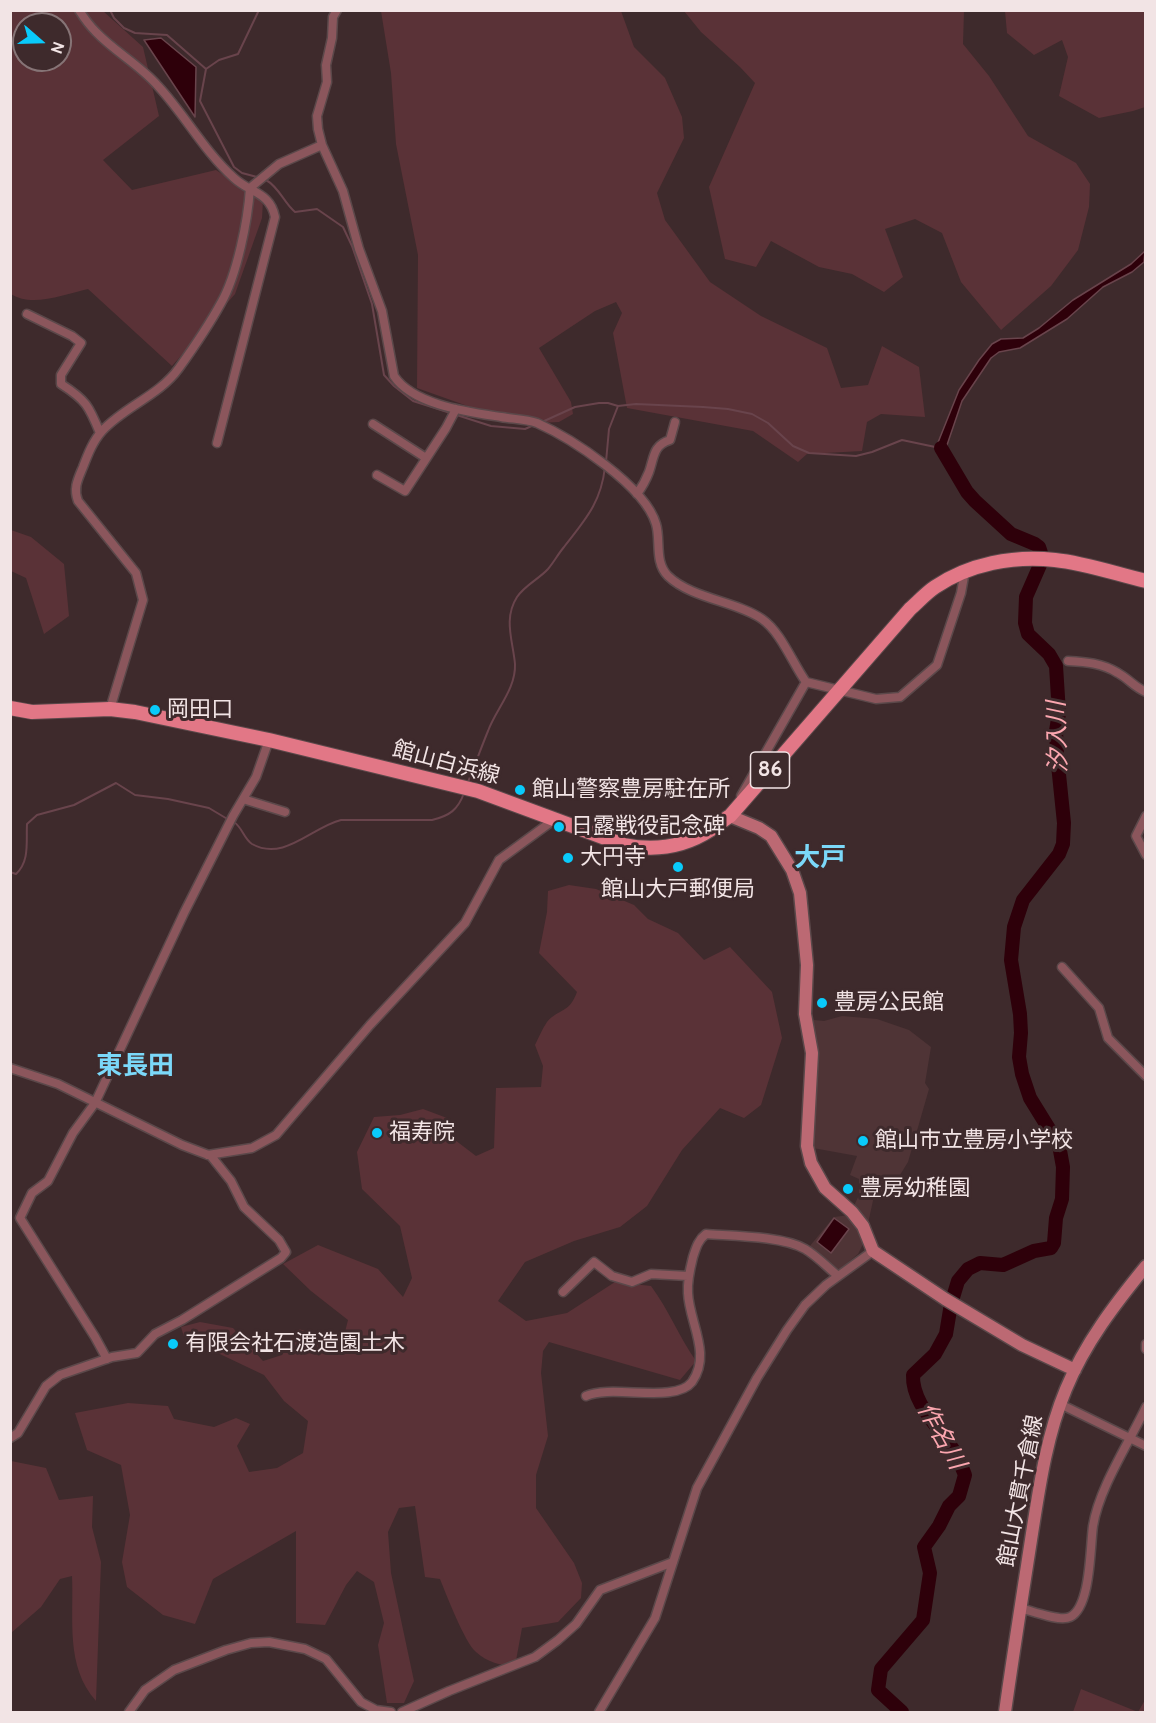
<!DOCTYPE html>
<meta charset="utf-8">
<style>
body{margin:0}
#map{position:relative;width:1156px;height:1723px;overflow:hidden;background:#3e2a2c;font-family:Cabin,sans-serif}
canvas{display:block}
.frame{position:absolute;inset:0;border:12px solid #f2e4e5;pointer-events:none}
.north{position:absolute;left:12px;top:12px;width:60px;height:60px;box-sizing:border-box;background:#3e2a2c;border:2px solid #867476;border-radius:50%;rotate:110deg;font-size:16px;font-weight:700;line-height:24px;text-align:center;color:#f2e4e5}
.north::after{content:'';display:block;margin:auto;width:21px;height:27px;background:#09cafa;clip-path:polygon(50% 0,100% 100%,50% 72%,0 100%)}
</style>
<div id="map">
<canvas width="1156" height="1723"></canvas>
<div class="frame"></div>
<div class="north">N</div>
</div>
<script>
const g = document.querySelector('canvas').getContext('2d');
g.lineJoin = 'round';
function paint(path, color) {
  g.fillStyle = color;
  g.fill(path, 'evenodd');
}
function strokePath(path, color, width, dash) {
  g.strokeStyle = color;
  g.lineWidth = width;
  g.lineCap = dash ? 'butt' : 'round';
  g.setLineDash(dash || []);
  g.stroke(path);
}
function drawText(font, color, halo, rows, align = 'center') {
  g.font = font + ' Cabin,"Noto Sans JP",sans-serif';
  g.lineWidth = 6;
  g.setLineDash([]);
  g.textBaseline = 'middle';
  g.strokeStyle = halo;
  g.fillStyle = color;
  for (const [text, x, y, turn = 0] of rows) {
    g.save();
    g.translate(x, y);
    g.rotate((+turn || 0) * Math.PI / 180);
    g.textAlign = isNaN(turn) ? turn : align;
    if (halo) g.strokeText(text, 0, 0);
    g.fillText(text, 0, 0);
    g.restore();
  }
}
paint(new Path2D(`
 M842,1016L877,1019L909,1030L931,1047L925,1083L929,1089L908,1162L887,1196H874L864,1242L858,1254L838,1271L809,1247L834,1217L857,1214L853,1208L859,1195V1179L850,1175L857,1156L813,1148L812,1134L819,1055L813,1034L814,1020L824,1021Z`), '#4f3436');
paint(new Path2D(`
 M10,11H103L143,47L159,116L103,160L132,190L216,170L263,201L262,218L235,294L172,366L88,289C65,294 32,308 11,294ZM24,24H60V60H24Z
 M381,11H621L634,47L665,78L682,117L684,138L657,193L665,220L710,282L761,316L827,348L841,388L868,385L882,346L919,367L925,417L881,414L867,422L862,451L807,454L798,462L753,431L627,408L613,333L622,313L616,302L595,311L539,348L571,402L573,414L559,422L518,424L417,388L418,255L396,144L391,73Z
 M684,11H964L963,44L989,76L1028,136L1076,163L1090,184L1089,207L1078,250L1051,286L1001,330L961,282L942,233L915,219L885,229L903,277L884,292L852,274L819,267L771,241L756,267L725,259L709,187L755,83L740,67L701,32Z
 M1005,11H1145V107L1133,111L1099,118L1059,96L1068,57L1062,40L1034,55L1007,33Z
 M11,530L31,537L64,564L69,616L44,634L26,578L11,571Z
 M569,885L596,889L634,905L648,919L678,933L704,960L730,947L772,992L782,1038L761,1105L744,1118L720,1108L682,1150L647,1206L620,1227L574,1241L525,1262L498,1301L526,1321L567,1313L615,1282L651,1286C669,1310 679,1337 696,1361L680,1380L549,1342L543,1351L541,1373L548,1436L536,1475V1508L574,1563L582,1583L581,1598L558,1622L522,1628L515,1666C501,1666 487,1662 476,1652C465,1643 446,1594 440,1579L425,1577L415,1506L399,1508L388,1532L391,1573L414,1681L404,1703H387L378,1645L384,1623L374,1582L357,1571L346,1585L325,1625L296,1623V1531L213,1579L195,1624L163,1615L127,1587L122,1562L130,1515L121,1465L87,1450L75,1413L128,1403L168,1406L174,1419L214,1427L236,1418L250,1424L237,1446L249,1472L277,1468L303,1453L308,1421L284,1401L264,1375L184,1337L181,1327L200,1322L233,1328L263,1361L282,1355L299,1329L342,1344L348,1320L311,1291L283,1264L318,1245L378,1269L403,1297L412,1278L400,1226L362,1189L357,1152L374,1117L400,1115L423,1109L447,1118L455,1140L476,1156L494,1148L496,1088L541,1087L543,1066L535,1045C539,1037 542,1029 547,1022C559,1008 569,1014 577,992L539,953L547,912L548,891Z
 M11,1461L46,1468L59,1500L93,1496L92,1527L101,1562L96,1701C65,1666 74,1619 72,1576L60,1579L41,1607L11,1633Z
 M1081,1689L1138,1712L1145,1700V1712H1073Z`), '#5a3237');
const water = new Path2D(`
 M161,38L196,67L195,117L144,40Z
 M1145,251L1144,262L1132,272L1103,287L1067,319L1020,348L999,352L991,358L962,401L946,448L950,463L945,459L937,445L959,390L979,360L992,344L1001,339L1023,338L1039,328L1073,300L1131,264Z
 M834,1218L849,1229L831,1253L817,1242Z`);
paint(water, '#2e000a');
strokePath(water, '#69444c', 1.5);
strokePath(new Path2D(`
 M110,10L114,18L124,28L135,33L167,35L206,69
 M257,177L242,173L234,167L200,101L206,69L219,60L238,54L259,10
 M266,180C279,187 284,203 295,212L317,209L343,227L352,246L372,304L384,375L394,386L413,401L491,426L525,429L534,425
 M542,422L575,407L599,403H608L618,406L636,404L703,407L728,409L752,414L768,423L793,446L809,453L856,456L872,452L902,440L940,448
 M606,462L609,429L618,406
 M468,782C475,765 481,748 488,731C496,709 516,689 515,664C513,641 503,619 517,597C525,585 539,579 548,569C554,562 558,554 564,547C585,520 601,503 605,467
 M234,822C242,827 244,839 252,844C284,862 312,827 341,820H432C449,816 458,810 464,793
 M10,872L16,874C30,861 26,842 27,824L37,815L74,805L116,783L135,795L168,799L209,808L229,820`), '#69444c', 2);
strokePath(new Path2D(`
 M902,1712L878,1690L881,1669L923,1620L930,1573L924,1547L939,1526L949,1506L959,1496L965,1475C961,1465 957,1454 950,1445C936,1424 912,1402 913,1375L935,1354L946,1334L951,1304L958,1281L968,1269L980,1263L1003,1265L1034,1251L1051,1248L1054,1243L1056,1218L1062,1199L1063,1167L1059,1145L1030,1098L1022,1074L1019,1057L1021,1033L1020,1014L1011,960L1014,927L1023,900L1059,854L1063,844L1064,823L1057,755L1056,731L1059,713L1056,666L1049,654L1028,634L1025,623L1026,597L1040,565L1041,553L1039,547L1035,544L1011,534L975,501L967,492L941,448`), '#2e000a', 14);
const street = new Path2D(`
 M79,10C84,18 90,26 96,32C115,52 140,65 158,86C185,115 204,151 234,178C250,193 270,192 275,217L217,443
 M337,10L333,17L332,38L326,65L327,82L317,116L318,129L322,145L343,191L359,249L382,311L394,376C413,405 469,412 501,417C512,419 526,419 537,423C571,438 645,486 656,524C661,540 654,562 668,576C692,599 736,601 762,619C781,632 793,664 806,682L876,699L900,697L937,665L961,593L965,571
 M27,314L72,336L81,343L61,375V384C86,400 89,406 100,433
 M373,424L426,458
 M377,475L405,491L446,428L456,409
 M637,494C642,487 646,480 649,472C654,458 653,445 670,440L675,422
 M1068,661C1086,662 1102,663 1118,673C1129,679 1134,687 1146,692
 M110,709L143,600L136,573L78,501C73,488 78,479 83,467C88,454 93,441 102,431C125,406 159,396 179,368C194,347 209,325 221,303C237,275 248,220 250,188L279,164L322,145
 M741,796L806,682
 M243,799L285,812
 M1146,816L1136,836L1146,855
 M1062,967L1099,1008L1108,1038L1146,1076
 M10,1068L58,1084L182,1145L211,1156L231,1181L244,1207L279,1240L286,1252L281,1258L182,1320L155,1334L137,1353L112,1357L60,1375L46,1386L18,1433L10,1438
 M208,1155L252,1148L276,1135L370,1025L465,923L499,860L555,819
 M563,1292L594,1262L612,1276L632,1282L651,1274L688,1276
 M1146,1344V1349
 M107,1359L95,1337L20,1218L32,1193L48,1181L73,1133L95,1103L184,913L233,816L256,777L269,740
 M586,1396C612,1384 675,1404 692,1382C712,1354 689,1322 688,1293C687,1281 690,1269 693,1257C696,1248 698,1240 706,1234C733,1236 782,1236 805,1249C817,1256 827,1267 838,1276
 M1060,1404L1146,1446
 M1020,1608C1032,1611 1060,1622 1070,1617C1091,1607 1090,1547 1093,1526C1099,1488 1129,1443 1146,1407
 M129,1712L145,1690L174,1670L226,1650L251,1643L269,1642L305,1649L326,1659L361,1702L376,1710L391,1712
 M402,1712L449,1691L535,1657L558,1640L576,1624L600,1590L673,1562
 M599,1712L655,1618L697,1488L757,1378L787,1330L805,1305L826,1285L873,1251`);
const secondary = new Path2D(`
 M730,816L759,828L771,836L792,870L800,893L807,965L805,1014L812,1053L807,1146L811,1163L825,1188L852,1212L863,1226L873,1251L945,1299L1022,1345L1075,1370
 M1005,1712C1013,1655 1022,1598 1031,1540C1039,1489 1046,1437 1066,1389C1085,1343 1115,1304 1146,1266`);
const primary = new Path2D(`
 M10,708L32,712L110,709L135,712L269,740L478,791L624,845C654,851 684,847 710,830C717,826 723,820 730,816L910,609C918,602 926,593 935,587C969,564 1014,555 1055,560C1085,563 1116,574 1146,581`);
strokePath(street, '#5b484a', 11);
strokePath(secondary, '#5b484a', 15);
strokePath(primary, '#5b484a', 16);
strokePath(street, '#8b565c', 8);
strokePath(secondary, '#bc6973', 12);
strokePath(primary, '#e27786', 14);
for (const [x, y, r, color] of [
 [155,710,6,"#09cafa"],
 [520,790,6,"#09cafa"],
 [559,827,6,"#09cafa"],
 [568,858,6,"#09cafa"],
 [678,867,6,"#09cafa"],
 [822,1003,6,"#09cafa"],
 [377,1133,6,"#09cafa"],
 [863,1141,6,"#09cafa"],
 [848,1189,6,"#09cafa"],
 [173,1344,6,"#09cafa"]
]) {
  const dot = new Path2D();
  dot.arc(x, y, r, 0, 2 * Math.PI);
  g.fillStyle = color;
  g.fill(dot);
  strokePath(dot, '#3e2a2c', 2);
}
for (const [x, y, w] of [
 [770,770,39]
]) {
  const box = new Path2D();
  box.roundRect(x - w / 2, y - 18, w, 36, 4.5);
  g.fillStyle = '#3e2a2c';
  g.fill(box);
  strokePath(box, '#f2e4e5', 1.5);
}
drawText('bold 21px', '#f2e4e5', null, [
 ["86",770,770]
]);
drawText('22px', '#f2e4e5', '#3e2a2c', [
 ["岡田口",167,710],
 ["館山警察豊房駐在所",532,790],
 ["日露戦役記念碑",571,827],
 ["大円寺",580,858],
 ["館山大戸郵便局",678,890,"center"],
 ["豊房公民館",834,1003],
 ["福寿院",389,1133],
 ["館山市立豊房小学校",875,1141],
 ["豊房幼稚園",860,1189],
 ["有限会社石渡造園土木",185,1344]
], 'left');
drawText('22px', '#f2e4e5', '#3e2a2c', [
 ["館山白浜線",446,763,15],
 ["館山大貫千倉線",1021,1491,-79]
]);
drawText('italic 24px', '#fba6af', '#3e2a2c', [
 ["汐入川",1058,737,-92],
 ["作名川",941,1436,61]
]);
drawText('bold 26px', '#7bd8f9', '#3e2a2c', [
 ["大戸",820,858],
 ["東長田",135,1066]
]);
</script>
